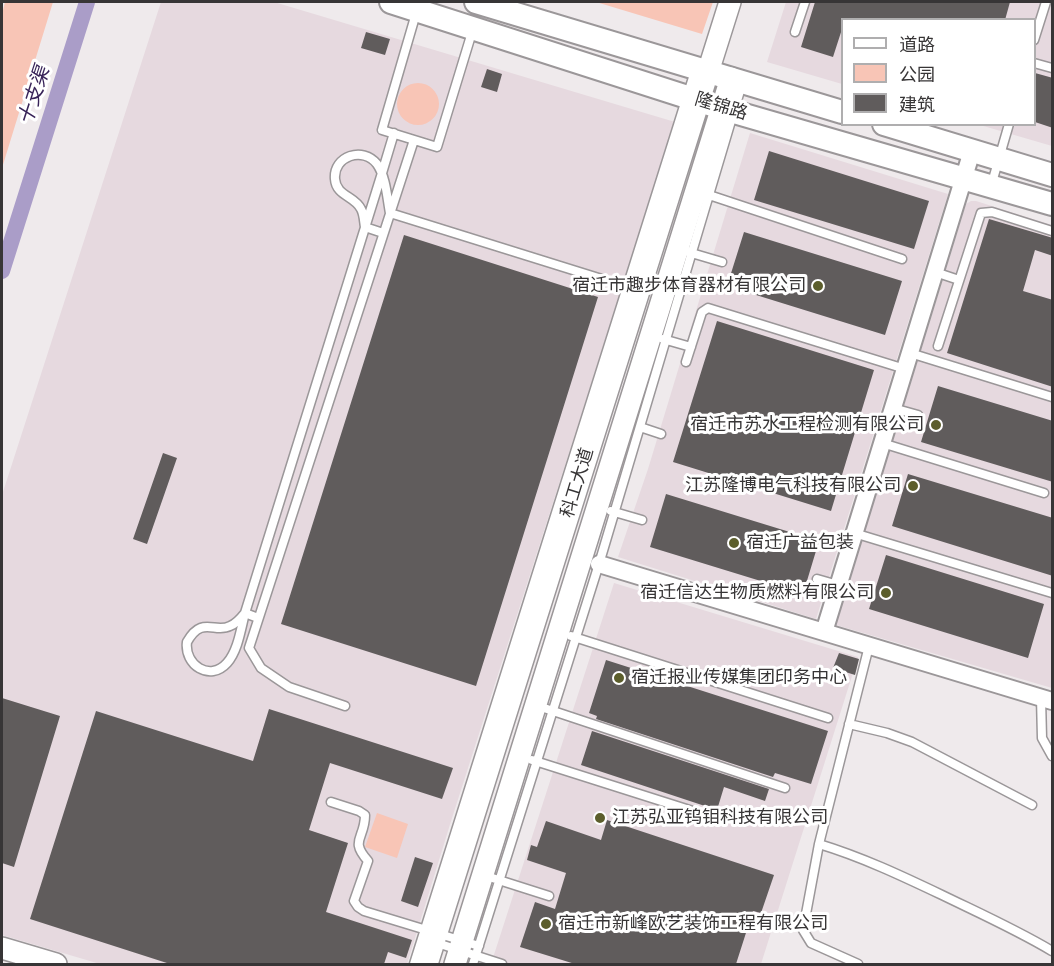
<!DOCTYPE html>
<meta charset="utf-8">
<style>
body{margin:0}
#map{position:relative;width:1054px;height:966px;overflow:hidden;background:#efeaec;font-family:Signika,"Noto Sans SC",sans-serif}
canvas{display:block}
.frame{position:absolute;inset:0;border:3px solid #373536;pointer-events:none}
.legend{position:absolute;left:841px;top:18px;width:195px;height:108px;box-sizing:border-box;background:#fff;border:2px solid #afaeaf;margin:0;padding:8px 10px;list-style:none;font-size:18px;color:#373536}
.legend li{display:flex;align-items:center;gap:12px;height:30px}
.legend b{width:30px;border:2px solid #afaeaf}
</style>
<div id="map">
<canvas width="1054" height="966"></canvas>
<div class="frame"></div>
<ul class="legend">
<li><b style="height:8px;background:#fff"></b>道路</li>
<li><b style="height:16px;background:#f8c5b6"></b>公园</li>
<li><b style="height:16px;background:#605c5c"></b>建筑</li>
</ul>
</div>
<script>
const g = document.querySelector('canvas').getContext('2d');
g.lineJoin = 'round';
function paint(path, color) {
  g.fillStyle = color;
  g.fill(path, 'evenodd');
}
function strokePath(path, color, width, dash) {
  g.strokeStyle = color;
  g.lineWidth = width;
  g.lineCap = dash ? 'butt' : 'round';
  g.setLineDash(dash || []);
  g.stroke(path);
}
function drawText(font, color, halo, rows, align = 'center') {
  g.font = font + ' Signika,"Noto Sans SC",sans-serif';
  g.lineWidth = 6;
  g.setLineDash([]);
  g.textBaseline = 'middle';
  g.strokeStyle = halo;
  g.fillStyle = color;
  for (const [text, x, y, turn = 0] of rows) {
    g.save();
    g.translate(x, y);
    g.rotate((+turn || 0) * Math.PI / 180);
    g.textAlign = isNaN(turn) ? turn : align;
    if (halo) g.strokeText(text, 0, 0);
    g.fillText(text, 0, 0);
    g.restore();
  }
}
paint(new Path2D(`
 M161,2H274L675,122L452,818L407,964H100L2,935V495Z
 M786,2H1052V146L980,125L1034,124V20H842V84L767,62Z
 M750,133L948,194L816,619L618,557L648,469Z
 M971,201H976L1052,225V688L836,625L966,204Z
 M614,583L858,657L761,964H491Z`), '#e6d9df');
paint(new Path2D(`
 M5,2H53L2,168V14Z
 M596,2H713L702,34Z
 M397 104a21 21 0 1 1 42 0a21 21 0 1 1-42 0Z
 M377,813L408,824L397,858L365,847Z`), '#f8c5b6');
strokePath(new Path2D(`
 M2,271L87,2`), '#aa9dc8', 16);
paint(new Path2D(`
 M815,2H1010L1005,20H843V26L833,57L801,47Z
 M366,32L390,39L385,55L361,48Z
 M487,69L502,74L497,92L481,87Z
 M1035,73L1053,78V128L1035,122Z
 M769,151L929,201L914,249L754,200Z
 M989,219L1053,238V256L1035,250L1023,291L1053,300V387L947,353Z
 M744,232L902,281L885,335L727,286Z
 M404,235L598,297L476,686L281,624Z
 M717,321L874,370L831,511L673,462Z
 M938,386L1053,421V482L921,442Z
 M163,453L177,458L147,544L133,539Z
 M908,474L1053,518V576L892,526Z
 M666,494L819,541L803,594L650,547Z
 M886,555L1044,604L1028,658L869,609Z
 M839,653L859,659L855,675L833,668Z
 M606,660L828,731L811,784L775,773L773,777L596,719L597,716L589,713Z
 M2,698L60,716L14,867L2,863Z
 M269,709L453,768L442,799L330,763L309,830L348,843L326,912L412,940L406,958L388,952L384,964H170L30,919L96,711L253,761Z
 M592,731L769,789L765,801L724,787L717,810L581,765Z
 M607,820L774,875L761,913L753,911L736,964H575L520,947L535,902L555,909L566,873L527,860L531,845L537,847L546,821L601,840Z
 M415,857L433,863L418,907L401,901Z`), '#605c5c');
const service = new Path2D(`
 M417,10L382,130L437,147L473,29
 M795,32L805,2
 M1034,40L1046,2
 M1034,63L1052,68
 M991,186L1009,124
 M709,195L902,259
 M383,233L365,227C364,222 364,214 361,209C355,196 336,196 335,179C333,156 363,146 377,164C386,177 387,197 390,213L605,280
 M688,252L722,262
 M935,272L959,280
 M663,339L691,347
 M938,346L981,213L992,212L1052,231
 M910,353L1052,397
 M686,362L702,312L708,308L905,369
 M893,408L918,415
 M640,427L661,434
 M882,443L1044,493
 M611,511L642,520
 M854,533L1052,593
 M817,579L838,585
 M258,618L245,613C241,618 236,624 230,626C215,634 202,615 187,642C184,665 210,682 227,663C238,651 241,628 245,613L382,173L394,133
 M571,636L828,718
 M1041,698L1042,738L1052,756
 M535,705L785,788
 M345,706L289,687L261,668L249,648L414,140
 M849,724L887,733L912,742L1032,805
 M532,760L718,819
 M331,802L359,811L365,815C365,839 349,840 368,861L354,901L358,907L364,911L479,946
 M819,844C862,857 902,876 942,895C979,913 1017,930 1052,951
 M483,875L549,896
 M434,942L502,964
 M414,964L696,68
 M473,964L599,564L742,84
 M858,964L811,943L803,930L819,844L869,646`);
const minor = new Path2D(`
 M599,564L1052,701
 M824,632L972,151`);
const tertiary = new Path2D(`
 M2,948L56,964
 M427,964L730,2
 M455,964L731,78`);
const secondary = new Path2D(`
 M391,2L734,112L1052,204
 M476,2L842,112
 M884,124L1052,175`);
strokePath(service, '#9b9799', 11);
strokePath(minor, '#9b9799', 20);
strokePath(tertiary, '#9b9799', 24);
strokePath(secondary, '#9b9799', 26);
strokePath(service, '#fff', 8);
strokePath(minor, '#fff', 16);
strokePath(tertiary, '#fff', 21);
strokePath(secondary, '#fff', 22);
for (const [x, y, r, color] of [
 [818,286,6,"#5c5e2c"],
 [936,425,6,"#5c5e2c"],
 [913,486,6,"#5c5e2c"],
 [734,543,6,"#5c5e2c"],
 [886,593,6,"#5c5e2c"],
 [619,678,6,"#5c5e2c"],
 [600,818,6,"#5c5e2c"],
 [546,924,6,"#5c5e2c"]
]) {
  const dot = new Path2D();
  dot.arc(x, y, r, 0, 2 * Math.PI);
  g.fillStyle = color;
  g.fill(dot);
  strokePath(dot, '#fff', 2);
}
drawText('18px', '#373536', '#fff', [
 ["隆锦路",721,107,17],
 ["科工大道",578,483,-73]
]);
drawText('18px', '#373536', '#fff', [
 ["宿迁市趣步体育器材有限公司",806,286],
 ["宿迁市苏水工程检测有限公司",924,425],
 ["江苏隆博电气科技有限公司",901,486],
 ["宿迁广益包装",746,543,"left"],
 ["宿迁信达生物质燃料有限公司",874,593],
 ["宿迁报业传媒集团印务中心",631,678,"left"],
 ["江苏弘亚钨钼科技有限公司",612,818,"left"],
 ["宿迁市新峰欧艺装饰工程有限公司",558,924,"left"]
], 'right');
drawText('italic 20px', '#382358', '#fff', [
 ["十支渠",35,96,-72]
]);
</script>
